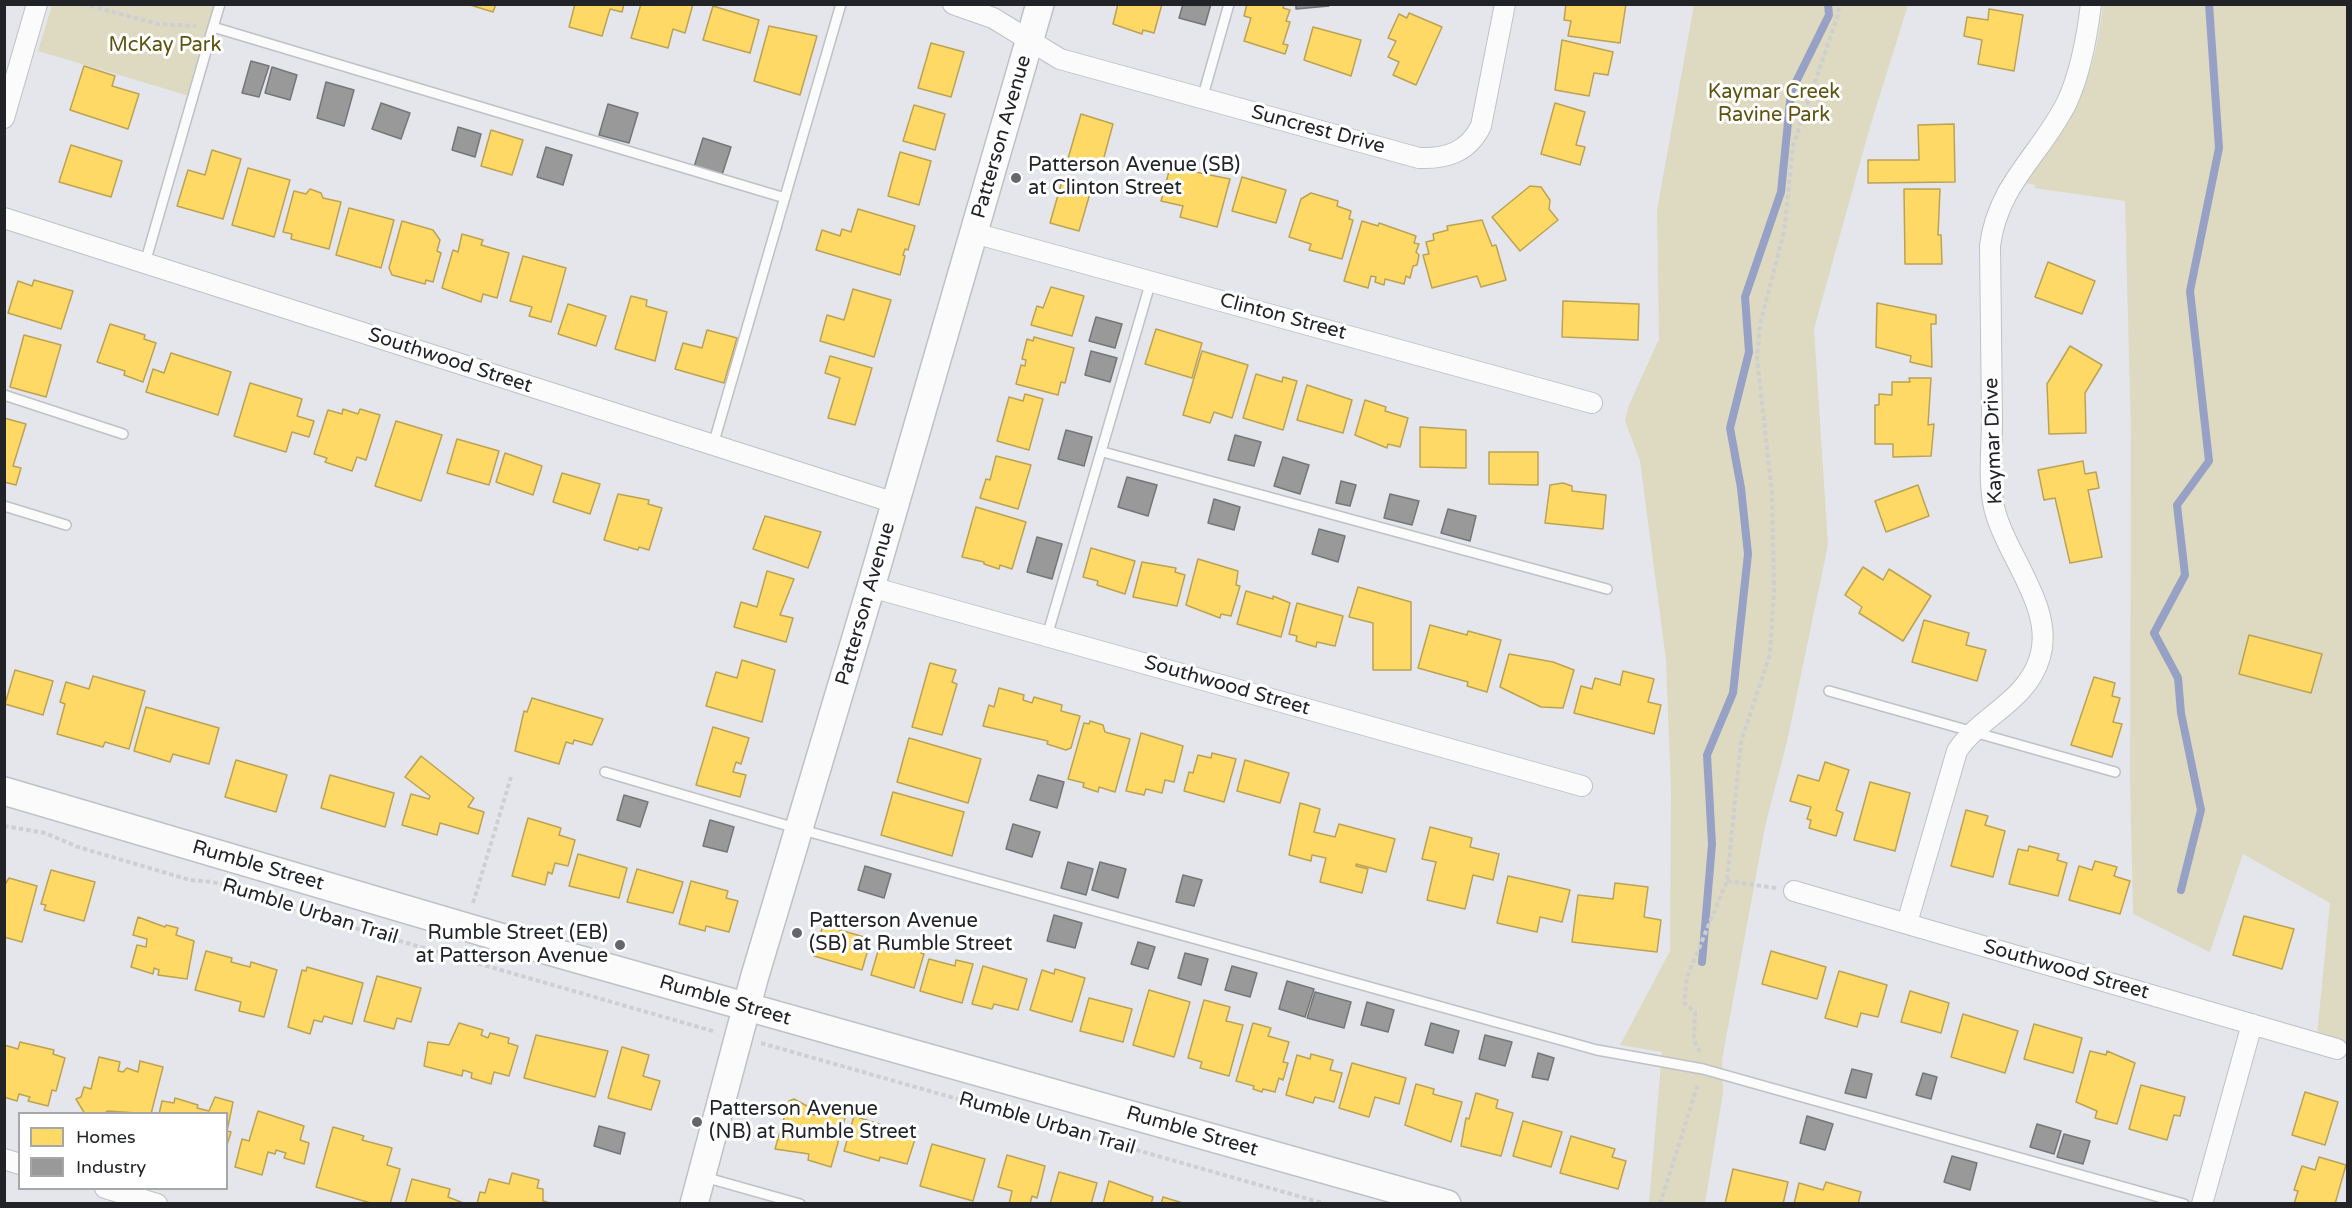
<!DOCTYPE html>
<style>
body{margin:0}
#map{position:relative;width:2352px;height:1208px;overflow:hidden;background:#e4e6ec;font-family:"Varela Round",sans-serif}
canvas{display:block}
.frame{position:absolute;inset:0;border:6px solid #212327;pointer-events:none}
.legend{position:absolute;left:18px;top:1112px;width:210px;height:78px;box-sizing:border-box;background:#fff;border:2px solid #a6a7a9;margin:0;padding:8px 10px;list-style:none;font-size:18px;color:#212327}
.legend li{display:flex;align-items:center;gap:12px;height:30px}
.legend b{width:30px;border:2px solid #a6a7a9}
</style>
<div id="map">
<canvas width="2352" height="1208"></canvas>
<div class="frame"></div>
<ul class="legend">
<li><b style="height:16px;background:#ffd966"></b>Homes</li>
<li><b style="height:16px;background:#999"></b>Industry</li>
</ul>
</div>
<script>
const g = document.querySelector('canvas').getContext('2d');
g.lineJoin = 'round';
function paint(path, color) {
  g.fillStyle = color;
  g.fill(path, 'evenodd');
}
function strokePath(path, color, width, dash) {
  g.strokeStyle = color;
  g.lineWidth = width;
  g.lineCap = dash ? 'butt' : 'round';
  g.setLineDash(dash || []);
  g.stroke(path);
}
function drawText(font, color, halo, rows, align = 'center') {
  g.font = font + ' "Varela Round",sans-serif';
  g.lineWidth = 6;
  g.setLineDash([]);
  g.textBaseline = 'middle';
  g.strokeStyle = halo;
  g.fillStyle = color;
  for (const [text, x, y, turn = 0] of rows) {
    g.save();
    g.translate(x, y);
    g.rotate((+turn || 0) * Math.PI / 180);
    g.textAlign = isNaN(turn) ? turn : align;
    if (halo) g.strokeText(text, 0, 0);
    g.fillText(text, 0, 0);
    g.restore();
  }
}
paint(new Path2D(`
 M52,5H220L193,97L38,51Z
 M1694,5H1908L1870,127L1814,329L1828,545L1787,742L1766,822L1722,1060L1723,1093L1705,1203H1649L1662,1052L1620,1045L1670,951L1671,792L1666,660L1640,461L1625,421L1629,405L1659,339L1657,210Z
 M2103,5H2347V1044L2317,1035L2330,903L2243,854L2210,952L2133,914L2130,775L2131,435L2125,201L2034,188L2036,185L2025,183C2074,118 2093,87 2103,5Z`), '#dddac1');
const homes = new Path2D(`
 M467,4H496L493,12Z
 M575,4H624L622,12L610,9L602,36L569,27Z
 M641,4H693L685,33L673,29L668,48L631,38Z
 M1118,4H1162L1154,33L1143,30L1142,34L1113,24Z
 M1247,4H1284L1283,8L1290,10L1286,21L1290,22L1283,44L1288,45L1285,54L1244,41L1251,18L1244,16Z
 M1566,4H1626L1620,43L1568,36L1571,21L1564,20Z
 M713,6L759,20L750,53L703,40Z
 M1989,9L2023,15L2014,71L1978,64L1982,40L1964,36L1967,17L1988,20Z
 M1409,13L1442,27L1416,85L1393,75L1399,62L1388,57L1396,41L1388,38L1399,14L1407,18Z
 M769,26L817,36L800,95L754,81Z
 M1313,27L1361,40L1351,76L1304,60Z
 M1562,40L1613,52L1608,75L1594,73L1589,96L1555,90Z
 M931,43L964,52L951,97L918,88Z
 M84,66L115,76L112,86L139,94L128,129L70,110Z
 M1555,103L1585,112L1576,145L1585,147L1580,165L1541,154Z
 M914,105L945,114L935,150L903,141Z
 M1081,114L1113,124L1100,172L1067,162Z
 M1954,124L1955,182L1868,183V160H1919L1918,125Z
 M491,130L523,140L512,175L481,166Z
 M71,145L122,161L111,197L59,182Z
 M212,150L241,159L223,219L177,206L188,170L205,175Z
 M900,152L931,161L919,205L888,196Z
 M1180,163L1191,166L1190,171L1230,179L1217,227L1180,217L1183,206L1161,201L1171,164L1177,166Z
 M248,168L290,180L274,237L232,225Z
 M1242,177L1286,190L1276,223L1232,211Z
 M1062,181L1091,190L1079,231L1050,223Z
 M1530,186L1541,187L1550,200L1549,209L1558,220L1520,251L1492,217Z
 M310,189L321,193L323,198L341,202L329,249L291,239L292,234L283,232L294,191L306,194Z
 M1904,189H1940L1938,235H1941L1942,264H1905Z
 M1311,193L1338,201L1337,206L1351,211L1349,219L1353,220L1342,259L1309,250L1311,244L1289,237L1301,199Z
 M349,208L394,220L381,268L336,255Z
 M858,209L915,226L908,250L905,249L903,255L905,256L900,275L816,250L822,230L840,236L842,229L851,232Z
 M1482,220L1492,246L1496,245L1506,280L1481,287L1477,276L1432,288L1423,255L1429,254L1426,242L1434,240L1433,234L1448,230L1447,226Z
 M402,221L433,230L440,240L437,251L441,253L433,282L426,280L425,284L392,275L389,268Z
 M1362,221L1378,226L1379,223L1416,236L1414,243L1419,244L1416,252L1419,255L1417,265L1413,266L1410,278L1406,276L1404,284L1385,279L1384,285L1375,282L1376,277L1371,276L1368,288L1344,281Z
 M462,234L483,240L481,245L509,253L497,298L483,294L481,302L442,288L453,250L458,252Z
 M523,256L566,268L551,322L529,316L532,307L510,301Z
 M2048,262L2095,281L2082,314L2035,297Z
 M34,280L73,291L61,329L8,313L18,281L32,286Z
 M1051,287L1084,296L1072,336L1031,325L1037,306L1043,308Z
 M853,289L891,300L874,357L820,341L827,315L844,320Z
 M631,296L647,300L646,306L667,312L655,361L615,349Z
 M1563,301L1639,304L1638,340L1562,337Z
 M1877,303L1936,315V324H1931L1932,367L1910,362L1911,356L1876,347Z
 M568,304L606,316L596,346L558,334Z
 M110,324L145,335L144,339L156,343L143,382L124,375L125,371L97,362Z
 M1156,329L1202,343L1192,378L1145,364Z
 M707,330L737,338L724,383L675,369L683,343L702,348Z
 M24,335L61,345L46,397L10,387Z
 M1034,337L1074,348L1065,383L1061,382L1058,395L1016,384L1021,365L1025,366L1026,360L1022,359L1027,339L1033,341Z
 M2070,346L2102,365L2085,393L2086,433L2049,434L2047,384Z
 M1202,351L1248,365L1232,418L1214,412L1210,423L1183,415Z
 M171,353L231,372L218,415L146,392L153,369L164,373Z
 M830,356L872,368L855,425L828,418L840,378L825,373Z
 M1256,374L1282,382L1283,377L1297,381L1283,430L1243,418Z
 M1909,378H1931L1928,425L1934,424L1931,456L1893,457V444H1875V405H1879V394L1892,395V382H1910Z
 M250,383L302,399L297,416L314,421L309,437L292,432L286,452L234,436Z
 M1307,385L1352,400L1343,433L1297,420Z
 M1025,394L1043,399L1029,450L997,441L1009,397L1023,401Z
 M1365,400L1386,407L1385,411L1408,418L1400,447L1388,444L1387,448L1355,435Z
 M343,409L358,414L360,409L380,415L366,460L357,457L352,471L325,462L327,458L314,454L328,410L342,414Z
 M4,418L26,424L13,466L21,468L16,485L4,482Z
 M396,421L442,435L421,501L375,486Z
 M1420,427L1466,430V468L1420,467Z
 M457,439L499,451L489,485L447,473Z
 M1489,452H1538V485L1489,484Z
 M505,453L542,466L533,495L496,482Z
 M996,456L1031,465L1018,509L980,498L986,479L990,480Z
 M2083,461L2085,474L2096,472L2099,488L2088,490L2102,557L2070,563L2055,498L2044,500L2038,470Z
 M562,473L600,484L590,514L553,502Z
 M1563,483L1572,486V491L1606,495L1603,529L1545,523L1550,485Z
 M1918,485L1929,516L1886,532L1875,501Z
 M618,494L649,500L648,504L662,508L649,550L639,547L638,550L604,540Z
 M976,507L1026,522L1012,569L1000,565L999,569L984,564V562L962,557Z
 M765,516L821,532L808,568L753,549Z
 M1091,548L1135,561L1125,594L1097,585L1098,581L1083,577Z
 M1198,559L1238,571L1236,585L1240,586L1231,616L1221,614L1220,618L1186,605Z
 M1142,562L1176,568L1175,572L1185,575L1177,606L1133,597Z
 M1863,567L1883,580L1889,569L1931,596L1903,641L1859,613L1862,607L1845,595Z
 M767,571L794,579L780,615L793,618L786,642L734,627L741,602L757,607Z
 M1358,587L1411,602V670H1373V623L1349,617Z
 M1246,591L1273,599V596L1290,603L1281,637L1237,624Z
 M1297,603L1343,616L1335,646L1317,642L1316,647L1296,641L1297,636L1289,634Z
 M1924,620L1969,633L1966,645L1986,650L1977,681L1912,662Z
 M1430,625L1467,635L1468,631L1501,640L1487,692L1467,686L1468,682L1418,668Z
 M2249,635L2322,654L2311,693L2239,674Z
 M1509,654L1553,662L1574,670L1563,708L1541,707L1500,687Z
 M742,660L775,670L762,722L706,706L716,672L737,678Z
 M930,663L956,670L952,682L957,684L942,735L912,727Z
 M15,670L53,681L43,715L5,704Z
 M1623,671L1654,679L1648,702L1661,705L1654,734L1574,713L1581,686L1592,689L1595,678L1620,685Z
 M93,676L145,691L129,749L105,742L103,747L57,734L65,704L60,702L66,682L89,689Z
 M2094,677L2115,683L2112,696L2120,698L2113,722L2122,724L2112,757L2071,745Z
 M999,688L1024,695L1023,700L1032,703L1034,697L1062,705L1061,711L1080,716L1071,748L1066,750L1047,744L1048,741L983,726L989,705L994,707Z
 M532,698L603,719L592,745L574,740L573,744L566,742L559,764L515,751L524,711L527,712Z
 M146,707L219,728L209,764L173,754L170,762L134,751Z
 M1090,721L1103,725L1105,732L1130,739L1115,792L1099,787L1098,792L1083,787L1084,783L1068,779L1084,723L1089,724Z
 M713,727L749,738L741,764L736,762L733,772L746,775L740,797L696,785Z
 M1141,733L1183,746L1174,782L1165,780L1162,793L1146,789L1144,795L1126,791Z
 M909,738L981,759L968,803L897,782Z
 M1212,753L1236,759L1224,802L1184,791L1189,772L1193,773L1198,755L1211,758Z
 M421,756L474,798L468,807L484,812L478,834L440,823L437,835L402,825L411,794L429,799L430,796L405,777Z
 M236,760L287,775L276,812L225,797Z
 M1245,760L1289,773L1280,803L1237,791Z
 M1825,762L1849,770L1836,810L1843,813L1836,836L1809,828L1811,820L1807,819L1811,807L1790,801L1798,775L1819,781Z
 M330,775L394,793L385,827L321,808Z
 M1870,782L1910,793L1895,851L1854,840Z
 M893,792L964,812L952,856L881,835Z
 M1300,803L1320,809L1314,832L1335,837L1339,824L1395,839L1386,872L1356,864V866L1368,869L1362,893L1320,882L1326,858L1312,855L1311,861L1289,855Z
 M1966,810L1988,816L1985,825L2005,831L1993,877L1951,866Z
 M528,818L561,828L559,835L575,840L568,866L555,863L552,874L548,872L545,885L512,876Z
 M1430,827L1472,838L1470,847L1499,854L1493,880L1473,875L1465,909L1427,900L1436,862L1422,859Z
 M2029,846L2059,854L2057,860L2067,863L2058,896L2009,884L2018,849L2028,851Z
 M578,854L627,868L619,898L569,886Z
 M2095,861L2117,867L2114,876L2130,881L2120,914L2069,900L2079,866L2092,870Z
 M637,869L683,882L673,913L627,902Z
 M51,870L95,882L84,921L44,910L46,905L41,904Z
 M1508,876L1570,890L1562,922L1540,917L1537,932L1497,923Z
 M9,878L37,886L22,942L4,937V886Z
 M691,881L728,891L726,898L738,901L729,932L706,926L705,931L679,924Z
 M1615,883L1648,887L1644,917L1661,920L1657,952L1572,942L1578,895L1613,899Z
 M2244,916L2294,929L2282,969L2233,955Z
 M138,917L165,927L166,925L178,928L176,935L194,941L187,979L158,975L159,970L154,968L153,974L131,967L137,945L146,947L147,939L133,935Z
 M823,925L871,939L862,970L814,956Z
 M881,941L890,944L891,941L924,954L914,988L871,975Z
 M206,951L232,958L231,962L250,967L251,962L277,970L264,1017L239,1011L241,1002L195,990Z
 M1771,951L1826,967L1817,999L1762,984Z
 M929,959L955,966L956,960L973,964L962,1003L920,991Z
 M983,966L1027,979L1018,1010L994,1004L992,1009L972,1004Z
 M307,967L363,983L352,1024L324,1016L322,1022L314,1020L310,1034L288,1027L302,970L306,971Z
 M1055,969L1085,978L1072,1022L1030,1010L1042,970L1054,974Z
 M1839,971L1887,985L1878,1017L1861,1013L1857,1027L1825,1018Z
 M377,976L421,988L411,1022L397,1018L394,1029L364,1021Z
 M1149,990L1190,1002L1174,1057L1133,1045Z
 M1910,991L1949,1003L1941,1033L1901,1022Z
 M1089,998L1132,1009L1123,1042L1080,1031Z
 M1204,1000L1230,1007L1226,1021L1243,1025L1229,1076L1200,1068L1202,1062L1188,1058Z
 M1963,1014L2018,1031L2005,1073L1951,1057Z
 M459,1023L483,1030L481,1035L488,1038L490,1033L509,1038L508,1043L518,1046L509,1076L494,1072L491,1084L471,1078L472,1073L463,1070L462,1076L424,1066L428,1042L449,1045Z
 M1253,1023L1271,1028L1268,1036L1289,1042L1283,1062L1288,1063L1283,1080L1279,1078L1275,1092L1263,1089L1262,1092L1253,1089L1254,1086L1236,1081Z
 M2034,1024L2082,1038L2073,1073L2024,1059Z
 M536,1035L608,1051L595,1097L524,1078Z
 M20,1042L54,1050L53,1054L65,1058L56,1091L52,1090L48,1106L28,1101L30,1097L19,1094L17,1101L4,1097V1045L18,1049Z
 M622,1047L649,1055L643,1076L660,1081L651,1110L608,1098Z
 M2090,1051L2106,1055L2107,1051L2135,1063L2117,1124L2095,1118L2097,1111L2076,1102Z
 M1311,1054L1333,1060L1330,1070L1342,1073L1334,1102L1315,1097L1313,1103L1286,1095L1297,1055L1310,1059Z
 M99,1057L120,1062L118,1071L123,1072L127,1068L138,1072L140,1061L163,1067L151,1114L108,1111L103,1114H85L76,1099L81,1097L84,1087L91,1089Z
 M1352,1063L1406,1078L1399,1104L1375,1097L1369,1117L1339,1108Z
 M1416,1084L1434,1089L1433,1094L1462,1102L1451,1142L1405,1125Z
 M2141,1085L2185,1097L2180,1116L2174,1115L2167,1140L2129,1129Z
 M2305,1092L2338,1102L2325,1145L2292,1135Z
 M1476,1093L1498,1100L1496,1108L1513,1113L1501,1156L1461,1146L1466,1118L1469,1119Z
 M215,1097L233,1102L227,1131L231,1132L226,1148V1114H159L162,1101L174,1103L175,1098L198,1105L197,1108L209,1111Z
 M794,1099L809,1107L807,1113L814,1115L815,1109L832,1110L841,1113L845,1118L831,1167L808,1160L809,1154L775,1149L789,1101Z
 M258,1111L304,1126L300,1140L309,1143L304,1164L284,1158L286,1153L276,1150L275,1154L268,1152L262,1175L235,1167L242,1139L249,1141Z
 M854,1116L916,1136L907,1164L880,1157L879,1161L844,1151Z
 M1523,1121L1562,1132L1551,1167L1513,1156Z
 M333,1127L364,1136L362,1140L392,1148L387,1165L400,1169L390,1204H374L316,1187Z
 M1571,1136L1615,1149L1612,1157L1626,1161L1618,1189L1560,1173Z
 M932,1144L985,1159L973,1201L920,1186Z
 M1007,1155L1045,1166L1037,1198L1032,1196L1030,1204H1009L1012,1191L998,1187Z
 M2319,1157L2346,1165L2335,1204H2294L2298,1191L2294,1190L2302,1166L2315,1170Z
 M1733,1169L1788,1182L1783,1204H1725Z
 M1059,1172L1097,1183L1091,1204H1050Z
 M512,1173L539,1180L537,1188L543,1189V1201L554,1204H477L480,1192L485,1193L489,1179L509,1184Z
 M412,1179L450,1189L448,1197L466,1204H405Z
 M1109,1181L1153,1197L1151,1204H1103Z
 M1826,1182L1861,1192L1858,1204H1794L1799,1183L1823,1190Z
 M1163,1197L1186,1204H1161Z`);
paint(homes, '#ffd966');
strokePath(homes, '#bca253', 1.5);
const industry = new Path2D(`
 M1183,4H1211L1205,25L1179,18Z
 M1296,4H1329V6L1296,9Z
 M251,61L269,66L259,97L242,93Z
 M272,67L297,75L290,100L265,93Z
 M326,82L354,90L344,126L317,118Z
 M381,103L410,113L401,139L372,129Z
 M608,104L638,113L629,143L599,135Z
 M458,127L481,134L475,157L452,150Z
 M703,138L731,147L722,175L694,167Z
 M546,147L572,155L563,185L537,177Z
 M1096,317L1122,324L1115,348L1089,341Z
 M1091,351L1117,358L1110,382L1085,375Z
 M1066,430L1092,437L1084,466L1058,459Z
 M1235,435L1261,442L1254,466L1228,460Z
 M1283,457L1309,465L1300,494L1274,486Z
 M1127,477L1157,485L1148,516L1118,507Z
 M1341,481L1356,485L1350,506L1336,503Z
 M1390,494L1419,501L1412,525L1384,518Z
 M1214,499L1240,507L1234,530L1208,523Z
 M1448,509L1476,516L1470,541L1441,533Z
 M1319,529L1345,536L1338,562L1312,554Z
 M1037,537L1062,544L1052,579L1027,572Z
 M1038,775L1064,782L1057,808L1030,800Z
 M624,795L648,802L640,827L617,820Z
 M710,820L734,827L727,852L703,846Z
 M1013,824L1040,832L1032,857L1006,849Z
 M1068,862L1093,869L1086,895L1061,888Z
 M1100,862L1126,869L1118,898L1092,890Z
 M865,866L891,874L884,898L858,890Z
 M1183,875L1202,880L1194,906L1176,902Z
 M1054,915L1082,923L1075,948L1047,941Z
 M1138,942L1155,947L1148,969L1131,964Z
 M1185,953L1208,959L1201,985L1178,978Z
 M1232,966L1257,973L1250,997L1225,990Z
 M1287,981L1314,989L1305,1017L1279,1009Z
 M1315,992L1351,1002L1344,1028L1307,1018Z
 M1367,1002L1394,1010L1388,1032L1361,1025Z
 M1431,1023L1459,1031L1453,1053L1425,1045Z
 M1485,1035L1512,1042L1505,1066L1479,1059Z
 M1538,1053L1554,1058L1548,1080L1532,1077Z
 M1852,1069L1872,1074L1866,1098L1845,1093Z
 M1923,1073L1937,1077L1931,1099L1916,1095Z
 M1807,1116L1833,1124L1825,1150L1800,1143Z
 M2037,1124L2061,1131L2054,1154L2030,1147Z
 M599,1126L625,1133L620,1154L594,1146Z
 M2064,1134L2090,1141L2083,1164L2057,1157Z
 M1952,1156L1977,1163L1970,1190L1944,1182Z`);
paint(industry, '#999');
strokePath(industry, '#757677', 1.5);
strokePath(new Path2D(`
 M2181,890L2201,810L2181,713L2178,678L2154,633L2185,575L2177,505L2209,461L2190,291L2219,148L2209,4
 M1702,962L1712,844L1707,755L1733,693L1748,554L1741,488L1730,428L1749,352L1745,297L1781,192L1791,92L1829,15L1828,4`), '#97a1c6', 8);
const lane = new Path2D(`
 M213,27L220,4
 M1202,99L1229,4
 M145,263L213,27L785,198
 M4,395L123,434
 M713,445L841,4
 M1103,452L1607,589
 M4,506L66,525
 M1047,636L1151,281
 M1829,691L2115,772
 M605,772L799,829L1597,1050L1703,1069L2184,1204
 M704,1177L800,1204`);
const street = new Path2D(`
 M953,4L993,18L1060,59L1419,158C1447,159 1468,152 1481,126L1505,4
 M4,118L37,4
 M4,218L895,503
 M974,233L1592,403
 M871,587L1582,786
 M1794,891L2337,1049
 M1907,923L1957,751C1981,715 2027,702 2040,657C2055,607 2005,555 1994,507C1988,479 1992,448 1992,420C1991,362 1991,304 1990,246C1998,183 2041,155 2067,102C2081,72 2087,37 2091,4
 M4,1159L20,1164
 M105,1188L157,1204
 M2202,1204L2252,1024`);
const secondary = new Path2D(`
 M4,791L510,940L1447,1204
 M694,1204L754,979L871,587L1040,4`);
strokePath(lane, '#bfc1c6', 12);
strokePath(street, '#bfc1c6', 22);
strokePath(secondary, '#bfc1c6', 30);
strokePath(new Path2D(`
 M83,4L158,24L196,26
 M4,826L45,833L78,847L190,880L213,882L244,891L268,903L716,1032
 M1727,881L1776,888
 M473,903L511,777
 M761,1043L1326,1204
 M1700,1052L1694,1040L1695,1012L1684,1003L1687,977L1727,881L1741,742L1770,654L1774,592L1772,493L1757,358L1760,324L1784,232L1793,146L1838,15L1839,4
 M1660,1204L1698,1084`), '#cecfd1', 4, [4.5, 3]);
strokePath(lane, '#fbfbfc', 9);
strokePath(street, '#fbfbfc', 20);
strokePath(secondary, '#fbfbfc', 27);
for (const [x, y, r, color] of [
 [1016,178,6,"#65676c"],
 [797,933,6,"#65676c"],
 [620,945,6,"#65676c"],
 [697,1122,6,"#65676c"]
]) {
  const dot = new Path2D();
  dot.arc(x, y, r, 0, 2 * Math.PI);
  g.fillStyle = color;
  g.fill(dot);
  strokePath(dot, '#fff', 2);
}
drawText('20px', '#5e530f', '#fff', [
 ["McKay Park",165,46],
 ["Kaymar Creek",1774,93],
 ["Ravine Park",1774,116]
]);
drawText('20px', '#212327', '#fff', [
 ["Suncrest Drive",1318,130,15],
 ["Patterson Avenue",1002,137,-74],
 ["Clinton Street",1283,317,15],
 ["Southwood Street",450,361,18],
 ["Kaymar Drive",1994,441,-92],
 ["Patterson Avenue",866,604,-74],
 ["Southwood Street",1227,686,16],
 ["Rumble Street",258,866,16],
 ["Rumble Urban Trail",310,912,17],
 ["Southwood Street",2066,970,16],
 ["Rumble Street",725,1001,16],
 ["Rumble Urban Trail",1047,1124,16],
 ["Rumble Street",1192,1132,16]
]);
drawText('20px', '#212327', '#fff', [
 ["Patterson Avenue (SB)",1028,166],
 ["at Clinton Street",1028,189],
 ["Patterson Avenue",809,922],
 ["(SB) at Rumble Street",809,945],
 ["Rumble Street (EB)",608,934,"right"],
 ["at Patterson Avenue",608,957,"right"],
 ["Patterson Avenue",709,1110],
 ["(NB) at Rumble Street",709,1133]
], 'left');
</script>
